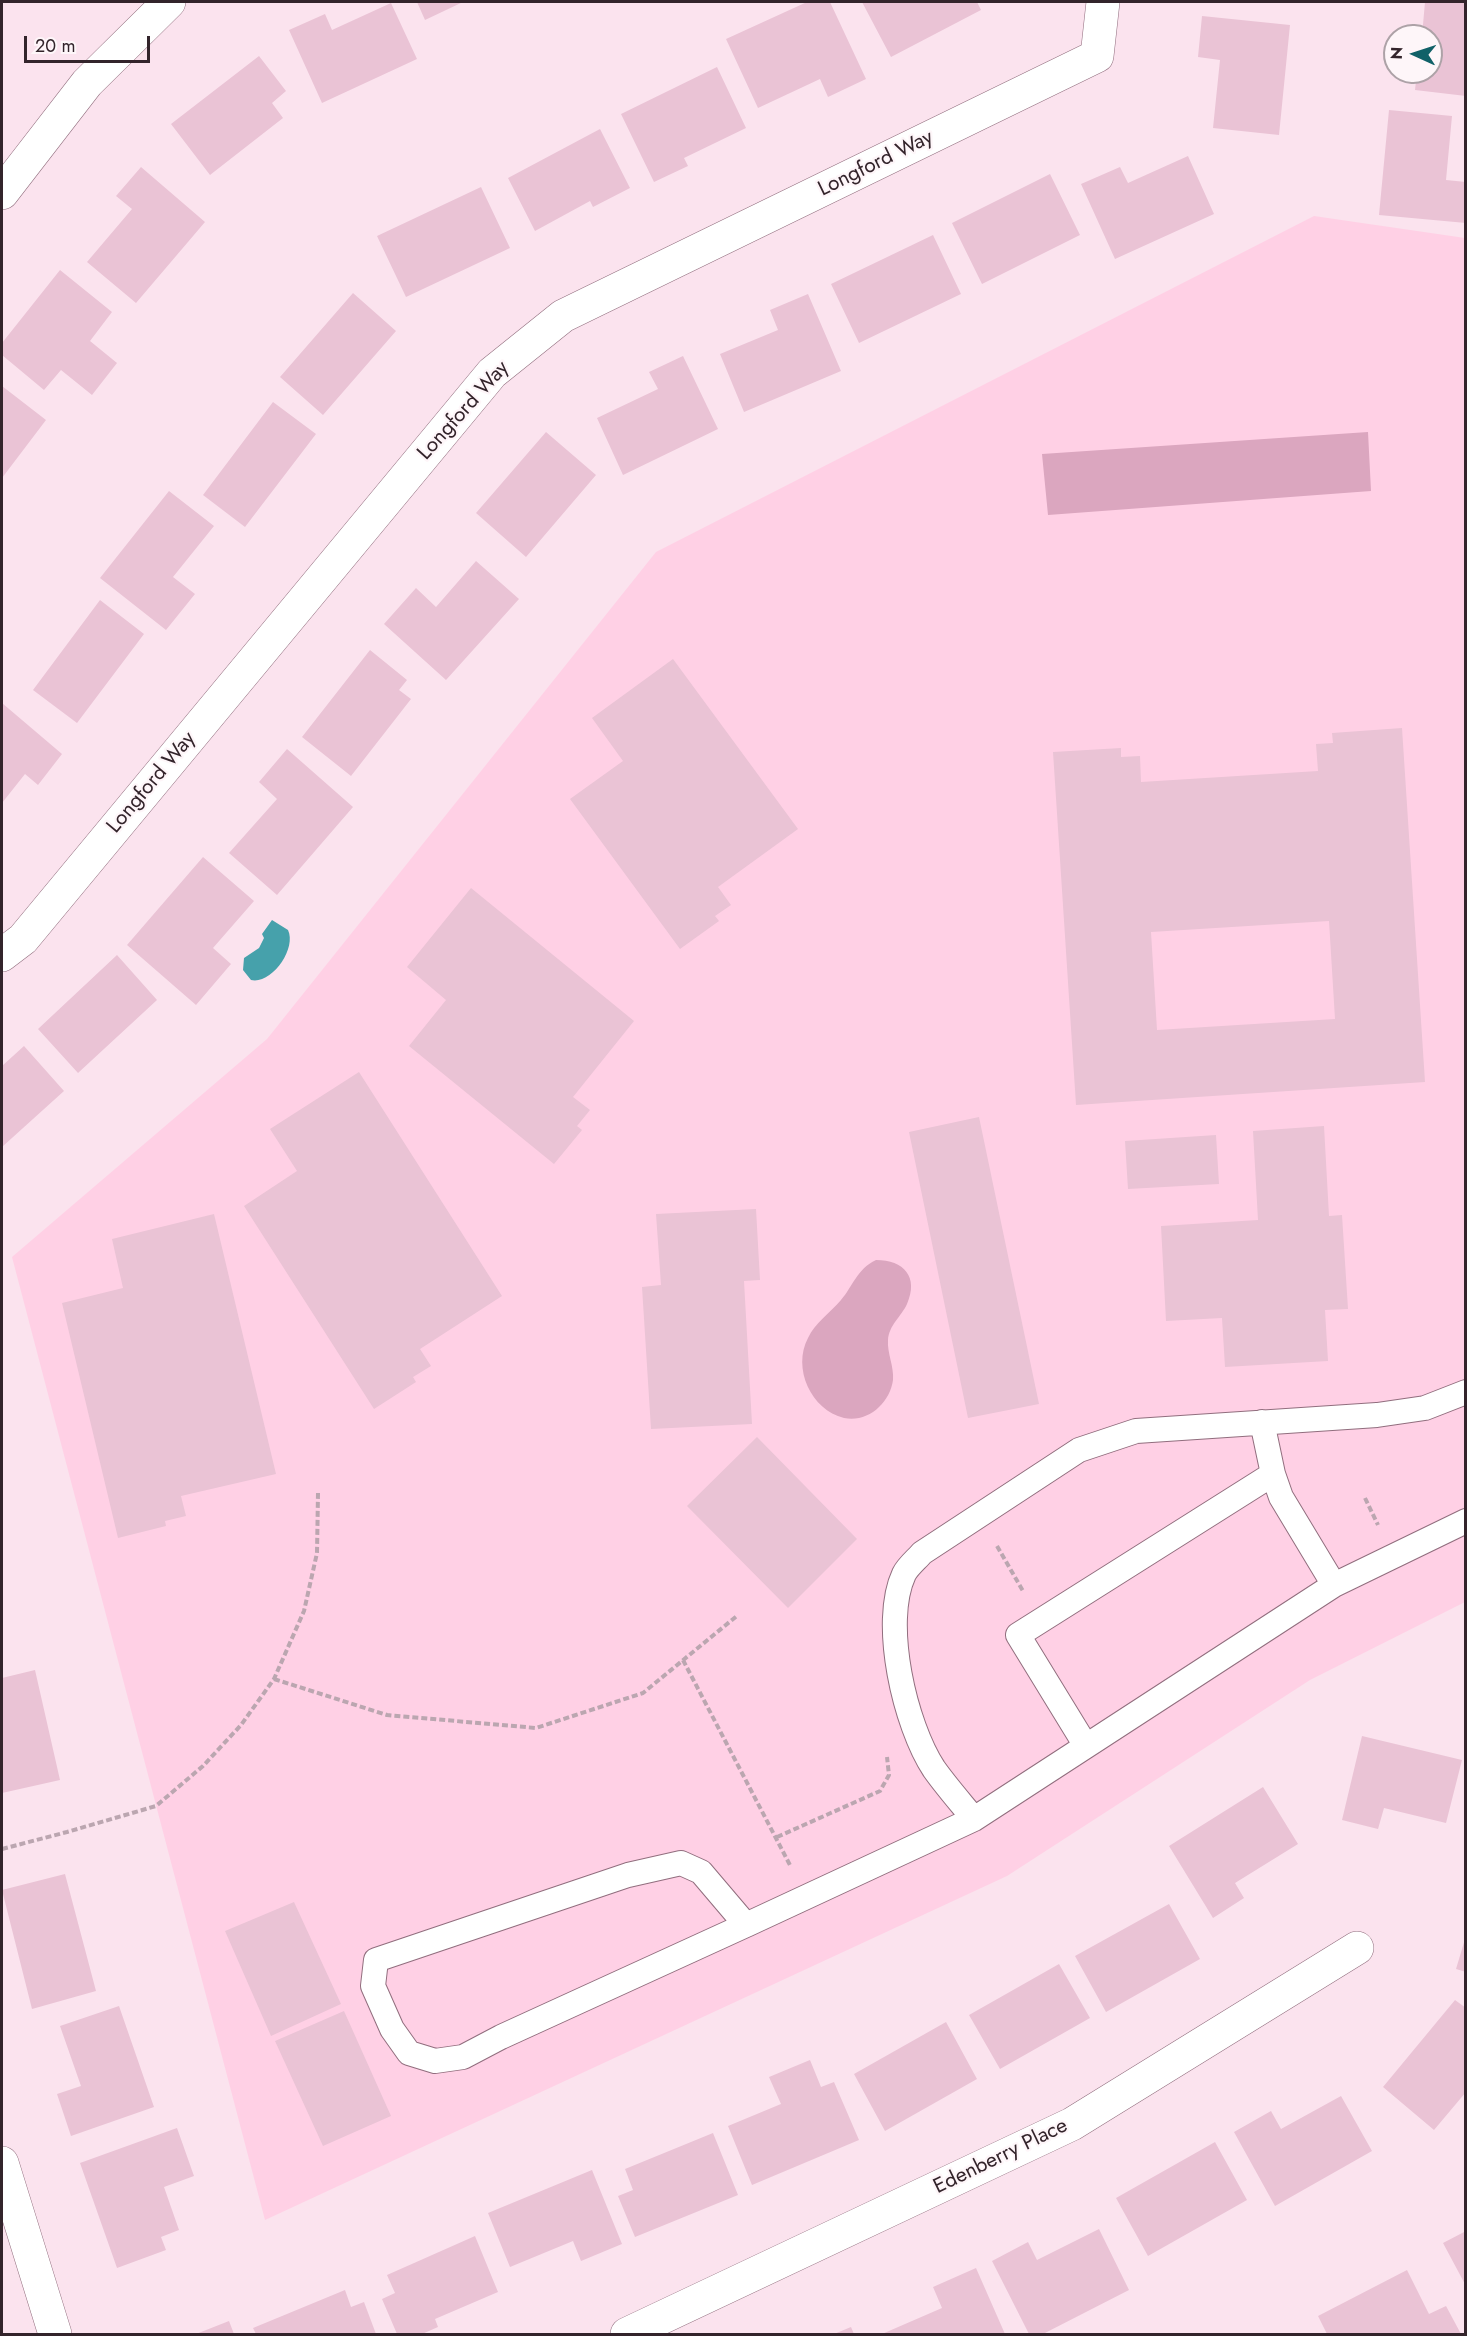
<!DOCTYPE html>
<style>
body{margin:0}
#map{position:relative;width:1467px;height:2336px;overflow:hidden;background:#fbe3ee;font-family:Jost,sans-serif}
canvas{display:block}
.frame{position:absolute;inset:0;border:3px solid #33242b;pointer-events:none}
.north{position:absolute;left:1383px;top:24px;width:60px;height:60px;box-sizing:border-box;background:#fef6f9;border:2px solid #ada2a7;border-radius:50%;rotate:273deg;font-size:16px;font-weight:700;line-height:24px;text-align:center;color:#33242b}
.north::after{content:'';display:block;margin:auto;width:21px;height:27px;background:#116168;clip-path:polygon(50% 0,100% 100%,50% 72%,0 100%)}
.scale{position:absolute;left:24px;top:36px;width:126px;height:27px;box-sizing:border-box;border:3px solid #33242b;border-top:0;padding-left:8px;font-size:18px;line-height:21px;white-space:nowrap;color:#33242b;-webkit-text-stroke:4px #fef6f9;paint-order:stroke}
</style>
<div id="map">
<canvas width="1467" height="2336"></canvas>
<div class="frame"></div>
<div class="north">N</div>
<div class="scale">20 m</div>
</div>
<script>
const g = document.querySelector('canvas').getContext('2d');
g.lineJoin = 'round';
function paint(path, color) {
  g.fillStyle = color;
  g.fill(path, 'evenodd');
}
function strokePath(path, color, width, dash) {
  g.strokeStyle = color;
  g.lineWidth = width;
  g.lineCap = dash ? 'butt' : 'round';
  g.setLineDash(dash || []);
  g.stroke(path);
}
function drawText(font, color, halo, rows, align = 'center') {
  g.font = font + ' Jost,sans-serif';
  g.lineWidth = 4.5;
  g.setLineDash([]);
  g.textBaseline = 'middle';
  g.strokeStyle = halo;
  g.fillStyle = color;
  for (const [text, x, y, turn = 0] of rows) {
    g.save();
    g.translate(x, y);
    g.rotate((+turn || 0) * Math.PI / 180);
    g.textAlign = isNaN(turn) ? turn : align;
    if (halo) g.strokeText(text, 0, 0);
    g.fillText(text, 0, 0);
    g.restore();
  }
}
paint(new Path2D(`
 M1314,216L1465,238V1602L1310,1680L1007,1876L265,2220L12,1257L267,1039L656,552Z`), '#ffd0e5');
paint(new Path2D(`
 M1368,432L1371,491L1048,515L1042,454Z
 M876,1260C904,1260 919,1277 907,1304C901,1317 889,1325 888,1340C887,1353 894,1366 893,1380C890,1403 868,1423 844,1418C811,1410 792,1368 808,1338C815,1323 830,1313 841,1300C853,1286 857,1269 876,1260Z`), '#dba6bf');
paint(new Path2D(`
 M272,920L288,930C297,949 271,985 251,980L243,970L244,958L259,948L264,938L262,934Z`), '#46a1ab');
paint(new Path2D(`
 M417,2H463L425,20Z
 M807,2H830L866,79L828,97L820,79L758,108L726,39Z
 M862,2H977L981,10L891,57Z
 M1425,2H1466V96L1415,90L1417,72H1431V36H1422Z
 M391,3L417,59L322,103L289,30L325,14L332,30Z
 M1202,16L1290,25L1279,135L1213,128L1220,60L1198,57Z
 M259,56L286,91L272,103L283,118L210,175L171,124Z
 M717,67L746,128L684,158L688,166L654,182L621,114Z
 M1389,110L1452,116L1446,180L1466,182V223L1379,215Z
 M600,129L630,188L593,207L590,201L535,231L508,178Z
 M1188,156L1214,214L1115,259L1081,184L1120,167L1128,183Z
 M141,167L205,222L136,303L87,262L132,209L116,196Z
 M1050,174L1080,235L982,284L952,223Z
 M481,187L510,248L406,297L377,236Z
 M933,235L961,294L859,343L831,284Z
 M60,270L112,312L90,341L117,363L92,395L61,370L44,390L2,355V343Z
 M353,293L396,331L323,415L280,377Z
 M808,294L841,371L744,412L720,354L778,330L770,310Z
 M683,356L718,429L623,475L597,418L658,389L649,372Z
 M2,386L46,420L2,478Z
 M273,402L316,434L245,527L203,495Z
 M546,432L596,475L526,557L476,513Z
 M169,491L214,526L173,577L195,594L166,630L100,578Z
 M476,561L519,599L446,680L384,624L416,588L436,607Z
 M100,600L144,634L77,723L33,690Z
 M370,650L407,680L399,690L411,699L351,776L302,737Z
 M673,659L798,829L718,887L731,905L715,916L719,921L680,949L570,799L623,761L592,718Z
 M2,703L62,754L38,785L25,774L2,803Z
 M1402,728L1425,1082L1076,1105L1053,752L1121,748V757L1140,756L1141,782L1318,771L1316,744L1333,743L1332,733ZM1329,921L1335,1019L1157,1030L1151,932Z
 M287,749L353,807L277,895L229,853L277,799L259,782Z
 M203,857L254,901L213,948L231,964L196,1005L127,945Z
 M471,888L634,1021L573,1097L590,1110L577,1126L582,1130L554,1164L409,1046L446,1000L407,967Z
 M117,955L157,1000L78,1073L38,1029Z
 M24,1046L64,1091L2,1147V1066Z
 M359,1072L502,1296L420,1349L431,1366L413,1377L416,1382L374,1409L244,1206L297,1171L270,1129Z
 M979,1117L1039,1404L968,1418L909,1132Z
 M1324,1126L1329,1216L1342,1215L1348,1309L1325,1310L1328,1361L1225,1367L1222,1318L1166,1321L1161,1226L1258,1220L1253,1131Z
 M1216,1135L1219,1184L1128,1189L1125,1141Z
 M756,1209L760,1280L744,1281L752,1424L651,1429L642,1287L661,1285L656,1214Z
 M214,1214L276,1474L181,1496L186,1516L165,1521L166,1526L118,1538L62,1303L123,1288L112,1239Z
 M757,1437L857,1539L788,1608L687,1506Z
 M35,1670L60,1780L2,1793V1678Z
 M1362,1736L1462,1760L1446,1823L1384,1808L1378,1829L1342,1820Z
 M1263,1787L1298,1844L1235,1883L1244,1898L1213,1918L1169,1846Z
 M65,1874L96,1991L32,2009L2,1890Z
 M294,1902L341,2004L271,2036L225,1931Z
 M1169,1904L1200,1959L1106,2012L1075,1956Z
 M1465,1939H1466V1972L1456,1969Z
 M1059,1964L1090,2018L1000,2069L969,2015Z
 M1455,2000L1466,2008V2092L1434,2130L1383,2087Z
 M119,2006L154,2107L71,2136L57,2094L81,2086L60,2026Z
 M344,2011L391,2116L323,2146L275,2041Z
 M946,2022L977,2079L885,2131L854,2074Z
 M810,2060L821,2087L834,2082L859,2140L752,2185L728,2126L781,2104L769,2077Z
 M1341,2096L1372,2151L1275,2206L1234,2132L1271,2111L1281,2129Z
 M177,2128L194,2176L164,2187L179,2230L161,2237L166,2250L117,2268L80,2163Z
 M713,2133L738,2195L635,2237L618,2196L633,2190L625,2169Z
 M1215,2142L1247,2200L1148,2256L1116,2198Z
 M592,2170L622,2244L581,2261L573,2241L510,2267L488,2213Z
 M1099,2229L1129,2290L1043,2334H1029L992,2261L1028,2242L1037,2260Z
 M1466,2231V2286L1443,2243Z
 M475,2236L498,2292L435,2319L438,2327L422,2334H397L382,2299L395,2293L387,2275Z
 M976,2268L1005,2334H882L942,2308L933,2287Z
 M1407,2270L1429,2314L1446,2306L1461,2334H1327L1318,2316Z
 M345,2290L351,2307L364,2302L376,2334H256L253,2328Z
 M229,2321L234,2334H196Z
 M851,2327L854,2334H834Z`), '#eac3d5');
const lane = new Path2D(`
 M1262,1422L1273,1474L1281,1497L1334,1585
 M1086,1746L1018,1635L1273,1474
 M974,1819C961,1803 946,1786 934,1769C905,1725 881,1623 904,1574C908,1566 917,1559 922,1553L1079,1450L1136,1431L1377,1415L1425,1408L1466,1392
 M746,1925L501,2037L463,2057L435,2061L409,2053L392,2029L373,1986L376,1960L628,1875L681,1863L701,1872L746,1925L974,1819L1334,1585L1466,1521`);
const street = new Path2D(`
 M2,193L87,83L169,2
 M2,955L23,939L492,373L563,316L1097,56L1103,2
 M2,2163L55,2334
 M627,2334L1072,2124L1357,1948`);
strokePath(lane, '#916e7e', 26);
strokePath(street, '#916e7e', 34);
strokePath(new Path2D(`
 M1365,1498L1378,1525
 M997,1546L1023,1591
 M683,1660L791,1867
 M274,1679L387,1715L536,1728L643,1693L738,1615
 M777,1837L880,1791L889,1775L887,1757
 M2,1849L67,1832L156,1806L203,1766L241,1725L274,1679L304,1611L317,1553L318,1493`), '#bba6b0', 4, [6, 3]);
strokePath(lane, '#fff', 24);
strokePath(street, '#fff', 33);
drawText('21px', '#33242b', '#fef6f9', [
 ["Longford Way",876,164,-26],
 ["Longford Way",464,411,-48],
 ["Longford Way",152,783,-50],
 ["Edenberry Place",1001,2157,-26]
]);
</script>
